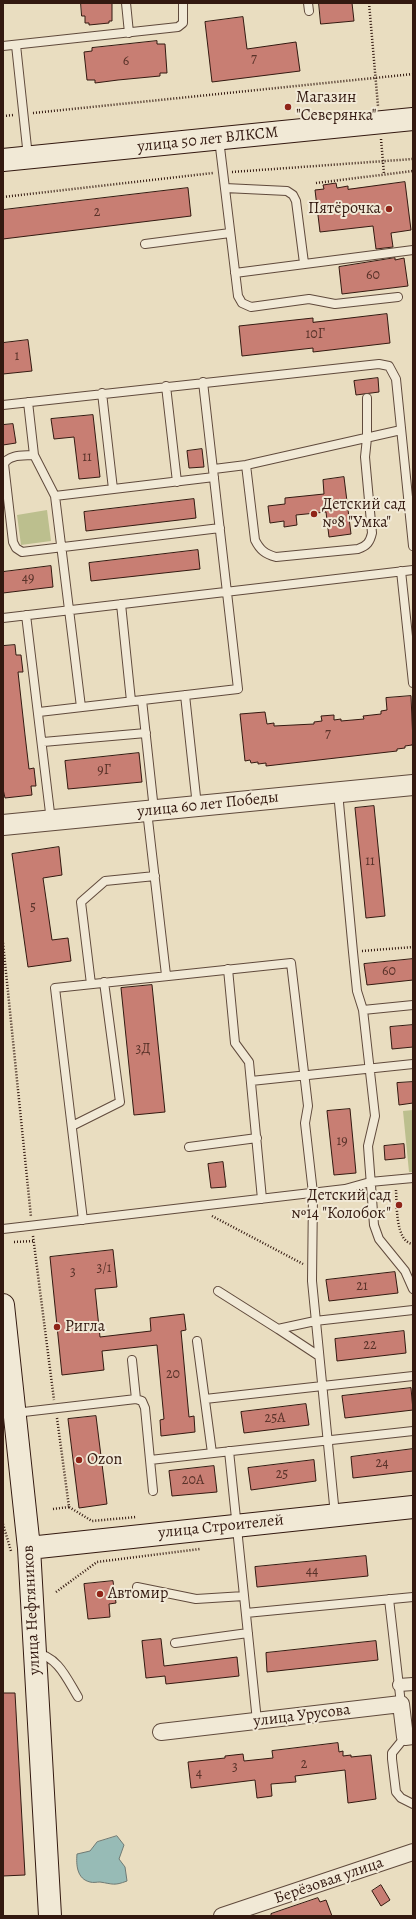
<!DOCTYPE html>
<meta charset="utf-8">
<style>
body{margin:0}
#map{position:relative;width:416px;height:1919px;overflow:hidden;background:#e9ddc0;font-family:Alegreya,serif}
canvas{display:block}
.frame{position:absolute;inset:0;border:4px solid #331910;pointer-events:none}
</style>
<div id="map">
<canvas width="416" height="1919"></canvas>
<div class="frame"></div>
</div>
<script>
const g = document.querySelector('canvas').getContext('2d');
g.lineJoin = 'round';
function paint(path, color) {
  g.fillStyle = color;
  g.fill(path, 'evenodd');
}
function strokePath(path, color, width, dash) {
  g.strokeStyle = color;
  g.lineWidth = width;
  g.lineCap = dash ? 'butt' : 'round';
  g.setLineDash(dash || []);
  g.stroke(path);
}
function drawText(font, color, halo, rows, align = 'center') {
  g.font = font + ' Alegreya,serif';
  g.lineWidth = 4;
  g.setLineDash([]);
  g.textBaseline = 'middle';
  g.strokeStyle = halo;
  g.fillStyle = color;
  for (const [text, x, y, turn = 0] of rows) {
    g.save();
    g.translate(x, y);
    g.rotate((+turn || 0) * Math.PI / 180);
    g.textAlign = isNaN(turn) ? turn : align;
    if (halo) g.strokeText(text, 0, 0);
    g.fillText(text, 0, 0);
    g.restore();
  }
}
paint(new Path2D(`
 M47,510L51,541L21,545L17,515Z
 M413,1110V1172H409L403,1111Z`), '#bcbf8e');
const water = new Path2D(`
 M117,1836L124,1845L119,1859L125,1867L127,1881C114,1886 113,1884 100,1882C97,1882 93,1883 90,1882C77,1879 76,1865 77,1854L90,1851L97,1842Z`);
paint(water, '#97bbb6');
strokePath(water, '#6f7a74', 1);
const building = new Path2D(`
 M81,3H112V21H109V23L89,25V23H85V16H82Z
 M319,3H352L354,21L321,24Z
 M243,17L247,49L296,42L300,71L212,82L205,22Z
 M157,41V44H165L167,73H160V76L118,80L95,83V80H87L84,52L92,51V48Z
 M405,182L411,230L391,233L393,247L376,249L373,226L320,232L315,190L324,189L323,185L336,183L337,188L348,186V189Z
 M188,188L191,216L3,239V210Z
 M395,258V260L404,258L408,286L342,294L339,267Z
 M387,314L390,343L313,352V348L242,356L239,326L313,318V322Z
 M28,340L32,371L3,374V343Z
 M378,378L379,392L356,395L354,381Z
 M93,415L100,477L79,479L74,437L54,439L51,419Z
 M13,424L16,443L3,445V425Z
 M202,449L204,467L189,468L187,451Z
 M344,477L351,534L329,537L326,512L296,515L297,525L284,527V521L270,523L268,506L285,504V498L324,494L323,480Z
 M194,499L196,518L86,531L84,512Z
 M198,550L200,569L91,581L89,563Z
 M51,566L53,587L3,593V572Z
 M15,645L16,655H21L23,672H18L25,735L29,769L34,768L36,786H31L32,795L5,798L3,789V646Z
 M411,696L413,742L412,745L405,746V748L397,749V751L266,766V763L258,764V762L251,763L250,760L245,761L240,714L265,712L267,724L274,723V726L314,724V722L322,721L321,716L334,715V720L341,719V721L364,719L363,716L381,714V711L387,710L386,698Z
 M139,753L142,782L68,789L65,761Z
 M374,806L385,916L366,918L355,808Z
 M59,847L62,875L43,878L52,940L68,938L71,961L28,967L12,854Z
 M413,959V980L367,985L364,964Z
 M152,985L165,1112L134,1115L121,988Z
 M413,1025V1047L392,1049L390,1027Z
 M413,1082V1103L399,1105L397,1083Z
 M350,1109L356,1173L334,1175L327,1111Z
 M404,1144L405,1158L385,1160L384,1146Z
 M223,1162L226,1187L211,1188L208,1164Z
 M113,1250L117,1287L95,1289L100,1337L151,1331L150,1318L184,1314L186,1330L181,1331L189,1417L194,1416L195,1432L161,1436L160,1420L164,1419L157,1345L102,1351L104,1370L62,1375L50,1257Z
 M395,1272L398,1293L329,1301L326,1280Z
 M404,1331L406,1353L337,1361L335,1339Z
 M411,1388L413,1410L345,1418L342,1396Z
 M306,1404L309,1425L244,1433L241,1412Z
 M96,1416L107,1504L79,1508L68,1419Z
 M413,1449V1471L353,1478L351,1457Z
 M314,1460L316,1481L251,1490L248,1468Z
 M214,1466L217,1492L172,1496L169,1471Z
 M366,1556L368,1576L257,1587L255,1567Z
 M113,1581L116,1603L109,1604L110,1617L88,1619L84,1584Z
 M161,1639L164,1666L237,1657L239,1676L166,1684L165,1676L146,1678L142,1641Z
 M376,1641L378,1660L267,1672L266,1653Z
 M3,1693H15L25,1875L3,1876Z
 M338,1743L339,1752L343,1751V1756L351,1755V1757L371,1755L376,1799L348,1803L345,1770L295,1776L296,1782L271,1784L272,1796L257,1798L255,1780L191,1788L188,1762L225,1758V1756L243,1754L244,1761L273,1758L272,1751Z
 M381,1885L390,1900L381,1906L372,1891Z
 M318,1898L320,1902L326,1900L332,1916H271V1914Z`);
paint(building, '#c87e73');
strokePath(building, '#331910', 1);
const service = new Path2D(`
 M126,3L129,33
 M308,3L309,11
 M16,45L28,157
 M3,46L178,27L183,23V3
 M219,139L238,296L242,303L251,307L309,299L335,304L398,297
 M225,188L287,191L293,195L296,201L304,263
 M145,244L230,233
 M235,273L413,250
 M166,386L177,482
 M102,393L113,489
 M28,402L34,455L55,496L81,707
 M3,405L379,364L389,366L396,379L413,546
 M34,455C24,456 9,454 4,464L13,542L16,548L22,552L220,528
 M246,465L255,540C260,550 265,554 276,557L358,549C367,546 370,542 372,533L365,457L367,438V398
 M214,469L246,465L401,430
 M55,496L214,477
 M401,571L413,683
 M121,604L131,701
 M26,615L51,821
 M3,618L413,570
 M185,695L197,806
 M142,700L154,810
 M39,712L238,689L203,382
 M43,742L146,733
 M338,792L353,952L357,991L363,1010L375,1116L368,1146L374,1225L379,1239L405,1271L413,1289
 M147,811L166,975
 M228,969L235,1043L249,1062L262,1199
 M91,984L81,902L105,881L155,876
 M363,1010L413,1005
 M251,1081L413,1064
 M72,1126L120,1102L104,982
 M189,1147L257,1138
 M83,1220L55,988L291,963L308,1106L305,1123L313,1193L312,1281L335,1515
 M3,1229L345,1189L370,1182L413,1178
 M218,1291L278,1329L315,1321L413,1310
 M278,1329L319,1356
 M197,1341L212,1453
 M132,1360L136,1399
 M205,1399L413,1376
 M15,1413L136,1399L142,1401L145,1408L153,1491
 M229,1451L257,1721
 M150,1460L413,1431
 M137,1587L196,1599L244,1596
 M389,1599L401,1704
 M246,1613L413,1597
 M175,1643L248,1633
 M35,1653C58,1656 67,1679 78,1697
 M405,1737L392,1753V1759L396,1792L401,1798L413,1804`);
const pedestrian = new Path2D(`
 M399,1685L413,1684`);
const minor = new Path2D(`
 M161,1732L401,1704L405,1737L413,1736
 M222,1916L413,1852`);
const tertiary = new Path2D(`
 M3,825L413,785`);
const secondary = new Path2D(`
 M3,160L413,119
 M3,1305L29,1548L50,1916
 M29,1548L413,1507`);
strokePath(service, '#604a3c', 10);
strokePath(pedestrian, '#604a3c', 14);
strokePath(minor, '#604a3c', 18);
strokePath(tertiary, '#604a3c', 22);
strokePath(secondary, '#331910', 24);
strokePath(new Path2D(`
 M369,3L378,106
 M33,113L413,74
 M3,116L14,115
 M381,139L384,174
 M232,172L413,159
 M316,183L413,171
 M3,197L213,173
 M3,943L31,1217
 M362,951L413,947
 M396,1190C397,1204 395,1242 413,1244
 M212,1216L303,1264
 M33,1236L54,1400
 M14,1242L34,1241
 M57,1418L69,1507L92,1521L136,1517
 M53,1509L69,1507
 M3,1524L11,1551
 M56,1592L97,1562L200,1549`), '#331910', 2.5, [1, 2]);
strokePath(service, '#f1e9d6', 8);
strokePath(pedestrian, '#f1e9d6', 12);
strokePath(minor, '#f1e9d6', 16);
strokePath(tertiary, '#f1e9d6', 20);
strokePath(secondary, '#f1e9d6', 22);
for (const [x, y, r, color] of [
 [288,107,4,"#8f2418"],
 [389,209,4,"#8f2418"],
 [314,514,4,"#8f2418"],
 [399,1205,4,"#8f2418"],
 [57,1327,4,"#8f2418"],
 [79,1460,4,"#8f2418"],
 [100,1594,4,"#8f2418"]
]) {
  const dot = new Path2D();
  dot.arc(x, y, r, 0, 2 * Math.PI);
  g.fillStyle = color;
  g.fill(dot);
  strokePath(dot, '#f1e9d6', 1.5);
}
drawText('14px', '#583229', null, [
 ["7",254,60],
 ["6",126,62],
 ["2",97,213],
 ["60",373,276],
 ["10Г",315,335],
 ["1",17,357],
 ["11",87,458],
 ["49",28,579],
 ["7",328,735],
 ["9Г",104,771],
 ["11",370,862],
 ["5",33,908],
 ["60",389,972],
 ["3Д",143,1050],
 ["19",342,1142],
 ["3/1",104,1269],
 ["3",73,1273],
 ["21",362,1287],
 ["22",370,1346],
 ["20",173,1375],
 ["25А",275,1419],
 ["24",382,1464],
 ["25",282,1475],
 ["20А",193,1481],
 ["44",312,1572],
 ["2",304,1765],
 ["3",235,1768],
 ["4",199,1774]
]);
drawText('16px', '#331910', '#f1e9d6', [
 ["Магазин",296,98],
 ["\"Северянка\"",296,116],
 ["Пятёрочка",381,209,"right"],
 ["Детский сад",322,505],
 ["№8 \"Умка\"",322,523],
 ["Детский сад",391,1196,"right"],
 ["№14 \"Колобок\"",391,1214,"right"],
 ["Ригла",65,1327],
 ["Ozon",87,1460],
 ["Автомир",108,1594]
], 'left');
drawText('16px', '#331910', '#f1e9d6', [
 ["улица 50 лет ВЛКСМ",208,140,-6],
 ["улица 60 лет Победы",208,805,-6],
 ["улица Строителей",221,1527,-6],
 ["улица Нефтяников",32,1610,-93],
 ["улица Урусова",302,1716,-7],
 ["Берёзовая улица",329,1881,-19]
]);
</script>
